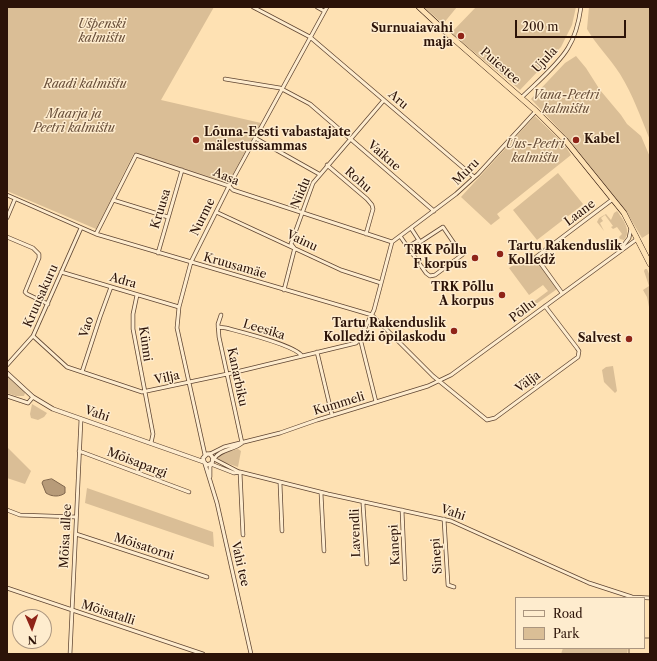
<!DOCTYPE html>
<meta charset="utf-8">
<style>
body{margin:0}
#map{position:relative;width:657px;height:661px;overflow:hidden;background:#fee1b3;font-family:"Libre Caslon Text",serif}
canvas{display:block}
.frame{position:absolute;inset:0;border:8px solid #2c1308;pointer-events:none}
.legend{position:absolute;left:515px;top:597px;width:130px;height:52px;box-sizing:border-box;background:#feecce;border:1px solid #aa957f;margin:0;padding:5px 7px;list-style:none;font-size:12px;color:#2c1308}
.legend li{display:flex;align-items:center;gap:8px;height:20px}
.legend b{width:20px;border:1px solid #aa957f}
.north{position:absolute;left:12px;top:609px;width:40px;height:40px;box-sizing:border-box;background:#feecce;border:1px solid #aa957f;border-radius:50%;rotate:178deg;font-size:11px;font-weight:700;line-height:16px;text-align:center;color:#2c1308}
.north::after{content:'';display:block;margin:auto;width:14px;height:18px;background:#8f2418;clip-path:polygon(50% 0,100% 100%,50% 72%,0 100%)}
.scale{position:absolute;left:515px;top:20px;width:111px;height:18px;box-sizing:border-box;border:2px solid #2c1308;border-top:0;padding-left:5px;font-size:12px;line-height:14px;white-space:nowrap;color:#2c1308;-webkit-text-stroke:3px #feecce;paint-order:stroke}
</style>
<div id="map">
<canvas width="657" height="661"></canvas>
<div class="frame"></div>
<ul class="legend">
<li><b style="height:5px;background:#feecce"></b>Road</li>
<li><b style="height:11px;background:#dabe96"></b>Park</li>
</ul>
<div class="north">N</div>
<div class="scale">200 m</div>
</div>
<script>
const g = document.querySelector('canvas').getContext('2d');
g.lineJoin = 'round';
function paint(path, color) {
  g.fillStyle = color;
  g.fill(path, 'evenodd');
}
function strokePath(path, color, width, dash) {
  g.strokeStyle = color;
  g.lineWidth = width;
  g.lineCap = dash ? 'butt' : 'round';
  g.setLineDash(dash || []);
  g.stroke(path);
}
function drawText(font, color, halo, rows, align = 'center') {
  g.font = font + ' "Libre Caslon Text",serif';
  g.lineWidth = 3;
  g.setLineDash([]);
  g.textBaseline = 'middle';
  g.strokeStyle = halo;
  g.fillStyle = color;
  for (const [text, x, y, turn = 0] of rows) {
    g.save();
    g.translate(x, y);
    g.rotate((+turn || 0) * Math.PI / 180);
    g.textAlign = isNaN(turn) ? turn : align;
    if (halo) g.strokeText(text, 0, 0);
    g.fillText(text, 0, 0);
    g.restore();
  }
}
paint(new Path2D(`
 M7,7H214L161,100L261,123L228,183L134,153L96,229L7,191Z
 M424,7H457L443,24Z
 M476,7H576L572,25L561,47L520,90L451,33Z
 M589,7H650V140C641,118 633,95 620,74C610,58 596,45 587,29Z
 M576,56L586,68L600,90L621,115L627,124L641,136L650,157V233L642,238L626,211L617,200L570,141L531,99L565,63Z
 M535,116L564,144L571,155L497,214L500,218L491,225L461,197Z
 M558,173L583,204L581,206L537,240L513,210Z
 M617,211C623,219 632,231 624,240L620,239L619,237L622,234L617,227L613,229L611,227L613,226L605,215L601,218L603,221L600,223L604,231L597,222L599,218L606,214L611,220L614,213Z
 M523,259L536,260L557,289L525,312L523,309L524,304L528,306L548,291L543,285L529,295L509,268Z
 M645,269H647L650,276L649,307L647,297L643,290L649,286L644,271Z
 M613,366L617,391L615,393L604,382L602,370L606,367Z
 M7,376L23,391L25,393L24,396H16L7,393Z
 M32,404L47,413L44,417L38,420L31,418L30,414Z
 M7,447L31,471L25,484L7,478Z
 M238,449L241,451L238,467L223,462L218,459L219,454Z
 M87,488L213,532L214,547L85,503Z
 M563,648H628L627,654H561Z`), '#dabe96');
const water = new Path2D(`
 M52,479L65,487V493C60,497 52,497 46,493L42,483L43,481Z`);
paint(water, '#b79b79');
strokePath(water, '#7f654c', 1);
strokePath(new Path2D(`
 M644,638H650
 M629,654V648`), '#7f654c', 1);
const minor = new Path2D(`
 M253,7L310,37L474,177
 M317,7L324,11
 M225,79L280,88L310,104L434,211
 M521,98C535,84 558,65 568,48C575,37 579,21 581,7
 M255,138L319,174
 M327,165L367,199L372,205L373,209L366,234
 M7,195L96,234L372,315L433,376L487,420L495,418L578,357L579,351L577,348L545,306
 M113,200L168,217
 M216,212L341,270L381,283
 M7,218L15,199
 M411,228L420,242L443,227L462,255L464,253
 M96,234L136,155L229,186L233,190L392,242
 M400,236L426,273L430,276L435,275L462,255
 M7,237L33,248L39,254V258L25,292L27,294L48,304
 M408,247L419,240
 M619,251L629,238L631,228
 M158,253L182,170
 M61,272L179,307
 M284,290L294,251L295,249L291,244L292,241L313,183L384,100
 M562,293L536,257L613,199
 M137,295L133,314V329L153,434L151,443
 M221,315L218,324L219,337L242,443
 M218,327L226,328C241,332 295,345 302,356
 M33,336L67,367L142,392L232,373L356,343L360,338
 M317,352L332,415
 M7,365L33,336L81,228
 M82,372L100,317L111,287
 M7,396L28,403L33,397
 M376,402L360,338L374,310L392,242L456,194L478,174L536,111
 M79,451L189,492
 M210,454L224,447L280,433L317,420L376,402L428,386L451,375L637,239
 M205,455L177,328L179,307L191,262L229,186L327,7
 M205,464L217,503L251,654
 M239,472L214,459C220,449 234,450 242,443
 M240,472L243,535
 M210,477V467L211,464L234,473L240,472L328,494L451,521L589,583L632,597L650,598
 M280,483L282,531
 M321,493L324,551
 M364,502L363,504L367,564
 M7,510L20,515L76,517
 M402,510L405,579
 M444,519L448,585L454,587
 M76,534L207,577
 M7,588L203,654
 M70,654L81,419`);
const tertiary = new Path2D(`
 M7,373L33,397L53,409L204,462L207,465L212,463L213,458L210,454H207L203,458L204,462`);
const trunk = new Path2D(`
 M419,7L448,34L536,111L565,140L624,213L650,264`);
strokePath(minor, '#604633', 4.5);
strokePath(tertiary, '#604633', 5);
strokePath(trunk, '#2c1308', 6);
strokePath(minor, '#feecce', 3);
strokePath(tertiary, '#feecce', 3.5);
strokePath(trunk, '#fee1b3', 5);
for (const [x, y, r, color] of [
 [461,36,4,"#8f2418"],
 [196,140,4,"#8f2418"],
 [576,140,4,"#8f2418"],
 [500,254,4,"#8f2418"],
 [475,258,4,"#8f2418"],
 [502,295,4,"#8f2418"],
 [454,331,4,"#8f2418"],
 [629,339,4,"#8f2418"]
]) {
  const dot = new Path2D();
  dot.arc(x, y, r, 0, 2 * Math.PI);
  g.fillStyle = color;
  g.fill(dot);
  strokePath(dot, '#feecce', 1.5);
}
drawText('italic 12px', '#694f3a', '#feecce', [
 ["Uspenski",102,25],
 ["kalmistu",102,39],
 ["Raadi kalmistu",85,85],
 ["Vana-Peetri",566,96],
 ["kalmistu",566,110],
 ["Maarja ja",74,115],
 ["Peetri kalmistu",74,129],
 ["Uus-Peetri",535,145],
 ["kalmistu",535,159]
]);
drawText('bold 12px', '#2c1308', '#feecce', [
 ["Surnuaiavahi",453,29],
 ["maja",453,43],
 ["Lõuna-Eesti vabastajate",204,133,"left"],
 ["mälestussammas",204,147,"left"],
 ["Kabel",584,140,"left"],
 ["Tartu Rakenduslik",508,247,"left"],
 ["Kolledž",508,261,"left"],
 ["TRK Põllu",467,251],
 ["F korpus",467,265],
 ["TRK Põllu",494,288],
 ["A korpus",494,302],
 ["Tartu Rakenduslik",446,324],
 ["Kolledži õpilaskodu",446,338],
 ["Salvest",621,339]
], 'right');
drawText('12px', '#2c1308', '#feecce', [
 ["Ujula",545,60,-47],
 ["Puiestee",500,66,41],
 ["Aru",398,100,41],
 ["Vaikne",384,156,41],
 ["Muru",466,172,-45],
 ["Aasa",226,177,23],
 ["Rohu",358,180,41],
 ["Niidu",301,193,-67],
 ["Kruusa",161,209,-73],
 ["Laane",580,213,-37],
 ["Nurme",203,217,-64],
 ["Vainu",302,241,25],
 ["Kruusamäe",235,266,16],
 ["Adra",123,281,16],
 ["Kruusakuru",41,296,-66],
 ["Põllu",523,311,-37],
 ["Vao",87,327,-72],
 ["Leesika",264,330,17],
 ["Künni",145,344,82],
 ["Kanarbiku",237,377,78],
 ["Vilja",167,378,-12],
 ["Välja",528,382,-36],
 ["Kummeli",339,404,-17],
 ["Vahi",97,414,19],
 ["Mõisapargi",137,463,21],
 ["Vahi",453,513,19],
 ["Lavendli",356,533,-92],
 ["Mõisa allee",66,536,-87],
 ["Kanepi",395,545,-93],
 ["Mõisatorni",144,547,18],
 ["Sinepi",437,556,-94],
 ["Vahi tee",240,564,77],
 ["Mõisatalli",108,613,18]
]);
</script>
